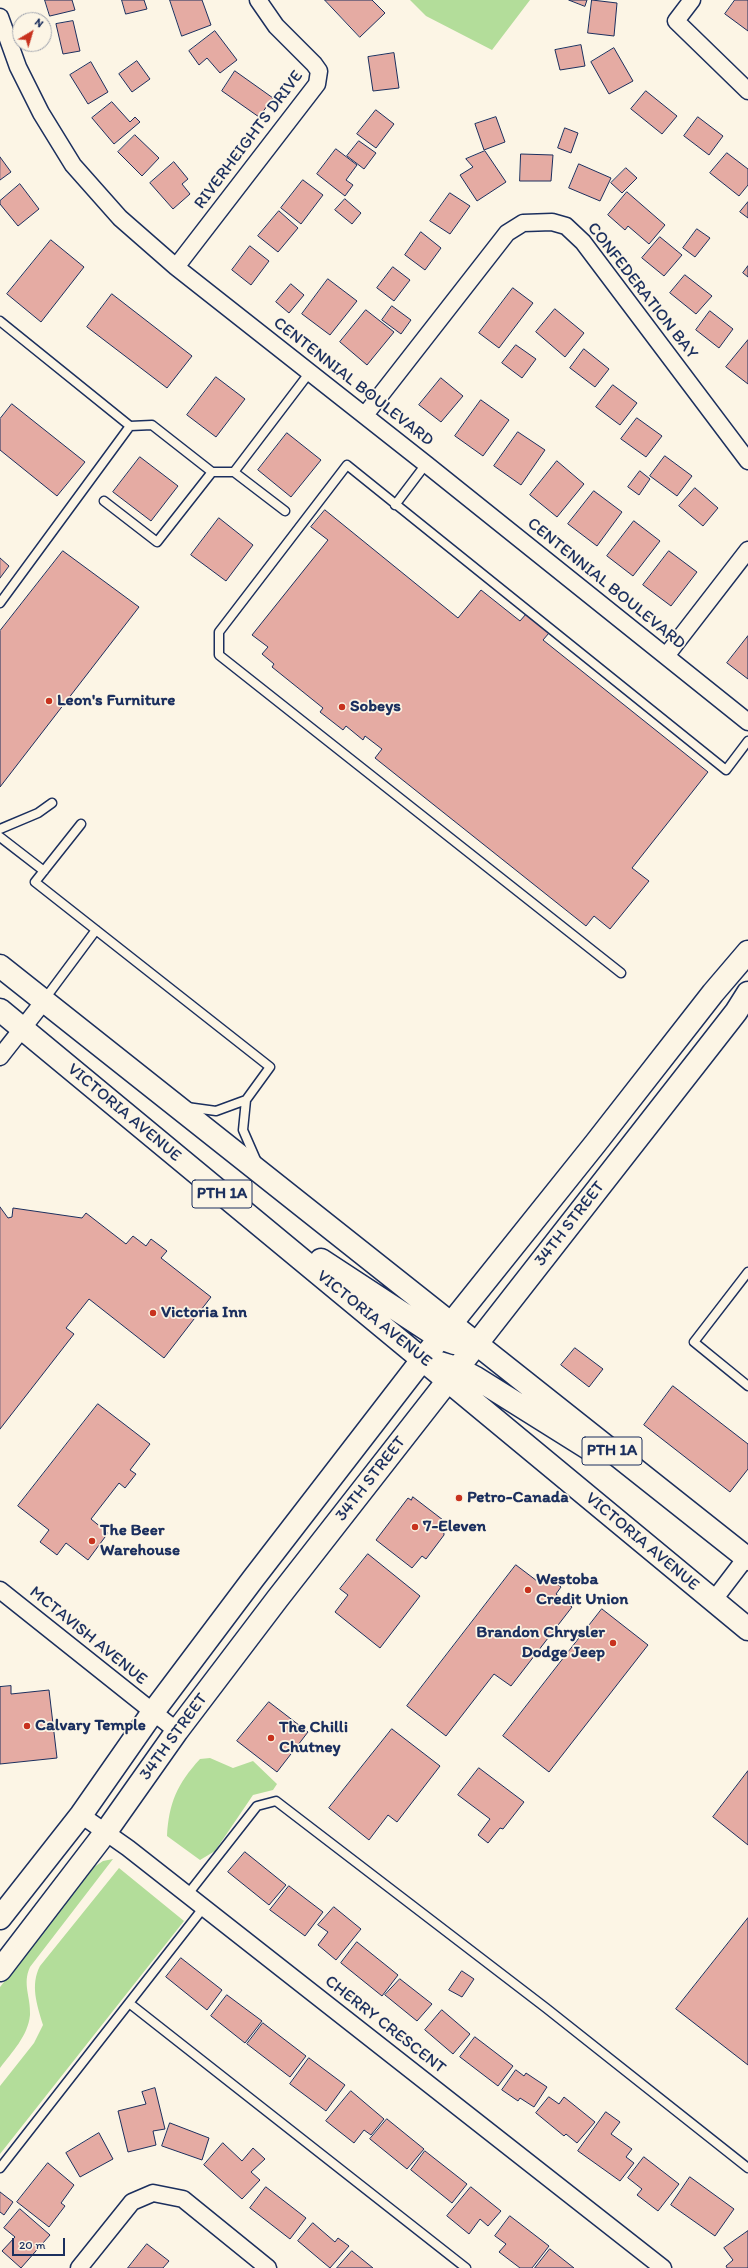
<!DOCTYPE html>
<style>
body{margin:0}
#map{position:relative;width:748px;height:2268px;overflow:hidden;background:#fcf5e5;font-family:Itim,sans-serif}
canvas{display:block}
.north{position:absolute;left:12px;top:12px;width:40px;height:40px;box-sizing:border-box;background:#fcf5e5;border:1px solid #a2a6af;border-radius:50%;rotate:38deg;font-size:11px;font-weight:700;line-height:16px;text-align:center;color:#1b2f5e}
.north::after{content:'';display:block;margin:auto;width:14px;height:18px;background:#c8321e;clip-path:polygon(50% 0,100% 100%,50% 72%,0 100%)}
.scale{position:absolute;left:12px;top:2238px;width:53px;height:18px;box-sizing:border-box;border:2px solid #1b2f5e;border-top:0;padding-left:5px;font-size:12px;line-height:14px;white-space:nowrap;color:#1b2f5e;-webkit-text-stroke:3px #fcf5e5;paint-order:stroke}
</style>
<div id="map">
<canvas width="748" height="2268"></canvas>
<div class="north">N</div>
<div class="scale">20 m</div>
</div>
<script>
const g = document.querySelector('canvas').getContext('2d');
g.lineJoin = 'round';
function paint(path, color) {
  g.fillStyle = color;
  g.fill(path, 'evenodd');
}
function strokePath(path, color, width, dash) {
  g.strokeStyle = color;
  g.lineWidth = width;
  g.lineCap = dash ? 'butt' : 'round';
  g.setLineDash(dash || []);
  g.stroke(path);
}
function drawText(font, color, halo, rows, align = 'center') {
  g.font = font + ' Itim,sans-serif';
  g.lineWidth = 3.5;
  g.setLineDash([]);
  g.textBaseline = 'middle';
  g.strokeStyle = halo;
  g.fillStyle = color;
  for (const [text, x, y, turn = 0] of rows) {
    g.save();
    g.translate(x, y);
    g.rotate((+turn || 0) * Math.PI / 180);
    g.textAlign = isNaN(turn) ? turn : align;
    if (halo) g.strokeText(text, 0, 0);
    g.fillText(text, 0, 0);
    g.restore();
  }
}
paint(new Path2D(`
 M410,0H530L492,50L426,16Z
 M210,1758L233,1768L253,1761L277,1784L273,1790L253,1795L215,1851L200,1860L167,1836C169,1803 177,1784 200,1759Z
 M113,1859L30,1967C22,1984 31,1997 30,2015C28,2036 12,2052 0,2068V1987L94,1867L103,1861Z
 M119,1868L184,1921L0,2154V2086L34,2043L43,2025C37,2005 30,1985 40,1966Z`), '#b3dd9a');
const building = new Path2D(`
 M45,0H72L75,10L50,16Z
 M122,0H144L147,9L126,14Z
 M170,0H202L211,25L182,36Z
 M325,0H372L385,13L360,37Z
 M569,0H587L585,6Z
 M592,0L617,3L614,36L588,33Z
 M735,0H748V31L725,14Z
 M73,21L80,51L63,54L56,24Z
 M215,31L237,60L220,73L207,58L199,65L189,51Z
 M581,45L585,66L560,70L555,50Z
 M614,48L633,81L609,94L591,62Z
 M394,53L399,88L373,91L368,57Z
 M137,61L150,79L132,92L119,74Z
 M91,62L108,92L88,104L70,75Z
 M235,71L273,98L259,117L222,91Z
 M646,91L677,116L662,134L631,109Z
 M112,102L130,122L135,117L140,122L114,144L92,118Z
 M376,110L394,124L376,148L357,134Z
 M496,117L505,142L484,150L475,124Z
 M698,117L723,136L709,155L684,136Z
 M565,128L578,133L571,153L558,148Z
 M135,135L159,158L142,176L118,152Z
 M359,141L376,153L364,169L347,156Z
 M336,149L357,165L346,180L353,185L345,196L317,174Z
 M485,151L506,182L477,201L460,175L473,167L466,159Z
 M727,153L748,169V185L739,196L710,173Z
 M521,154L553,155L551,181H520Z
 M0,157L11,172L0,180Z
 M174,162L188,179L182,184L190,194L173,209L150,183Z
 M579,164L611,178L600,201L569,188Z
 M626,168L637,178L622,193L611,183Z
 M303,180L323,195L301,224L281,208Z
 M20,184L39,209L18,226L0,204V201Z
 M627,192L665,225L649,244L628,226L625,230L608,215Z
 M450,193L470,206L450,234L430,221Z
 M345,199L361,213L352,224L335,210Z
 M748,202V218L740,212Z
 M279,211L298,228L278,252L258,236Z
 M697,229L710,238L695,257L683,248Z
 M421,232L441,248L425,270L405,255Z
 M660,237L682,255L664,276L642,258Z
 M51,240L84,267L41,322L7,294Z
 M250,246L269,261L251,285L232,270Z
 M748,266V277L743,273Z
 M393,267L410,280L394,301L377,288Z
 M685,275L712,296L696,314L670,293Z
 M328,279L357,301L330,335L302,314Z
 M291,284L304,295L289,313L276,302Z
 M513,288L533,303L499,348L479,333Z
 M112,294L192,356L167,388L87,327Z
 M392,306L411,320L401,334L382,320Z
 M555,309L584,333L565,357L536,332Z
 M366,310L394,332L367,365L340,342Z
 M710,311L733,329L719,348L696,330Z
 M748,340V384L726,367Z
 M516,345L536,359L522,378L502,363Z
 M584,349L609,369L595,387L570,368Z
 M216,377L245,399L216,437L187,415Z
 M441,378L463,396L441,422L419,405Z
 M613,385L637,403L620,425L596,407Z
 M481,400L509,420L483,456L455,436Z
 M12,404L85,462L57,496L0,450V419Z
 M637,418L662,436L646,457L621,439Z
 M518,432L545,450L521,485L494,466Z
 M287,433L321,460L291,497L258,470Z
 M665,456L692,476L677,496L650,476Z
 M140,457L178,486L151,521L113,492Z
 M557,461L584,484L557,517L530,495Z
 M640,471L650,479L639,495L628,487Z
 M695,488L718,508L703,526L679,506Z
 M594,491L622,512L597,546L568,524Z
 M325,510L458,618L481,590L520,621L526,614L549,633L543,640L708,772L632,868L649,881L610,929L594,916L586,926L375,758L382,749L365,736L363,740L346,726L343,730L320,712L323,708L272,667L274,664L262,654L268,647L252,635L328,540L311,527Z
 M219,518L253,545L226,581L191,555Z
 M634,521L660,541L633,576L607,556Z
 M63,551L139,607L0,787V631Z
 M669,551L697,572L671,606L643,585Z
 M0,558L9,566L0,578Z
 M748,636V679L727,663Z
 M0,1207L8,1218L12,1217L13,1208L82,1218L86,1213L126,1244L133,1236L146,1246L151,1239L167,1251L161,1258L211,1297L164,1358L89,1299L66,1328L74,1334L0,1429Z
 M575,1348L603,1369L589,1387L561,1365Z
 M673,1386L748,1444V1469L730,1492L644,1425Z
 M98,1404L150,1444L130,1470L136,1474L125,1488L119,1483L91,1519L108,1533L88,1560L66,1543L57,1555L40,1542L49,1530L18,1506Z
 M413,1497L443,1520L444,1535L426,1559L422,1556L412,1568L376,1540L408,1498L411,1500Z
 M368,1554L420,1596L380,1648L335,1612L348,1595L340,1589Z
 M516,1565L541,1584L547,1576L561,1587L556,1594L572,1607L511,1686L494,1674L446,1736L407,1706Z
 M602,1609L648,1645L549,1772L503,1736Z
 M11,1686V1694L49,1690L57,1758L0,1764V1687Z
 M269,1702L308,1732L277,1772L237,1741Z
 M392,1729L440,1766L397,1822L388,1815L369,1840L329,1808Z
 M479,1768L524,1802L503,1829L500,1828L488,1843L478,1835L490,1819L458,1795Z
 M748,1771V1845L713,1817Z
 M245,1852L286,1885L269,1905L228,1872Z
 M289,1886L323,1912L305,1936L270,1910Z
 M334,1907L361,1929L336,1960L318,1945L328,1932L318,1925Z
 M748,1918V2065L676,2009Z
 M357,1942L398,1975L382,1996L341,1963Z
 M181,1958L222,1990L207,2010L166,1977Z
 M462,1971L474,1979L462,1997L449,1990Z
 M400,1979L432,2004L417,2021L385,1995Z
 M227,1995L262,2021L245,2043L211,2016Z
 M442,2010L470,2034L453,2054L425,2030Z
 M263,2023L306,2056L290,2077L247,2044Z
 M475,2037L513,2066L498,2086L460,2057Z
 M309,2058L345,2085L326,2111L290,2084Z
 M516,2070L524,2076L526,2073L547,2087L534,2107L520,2098L518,2101L502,2090Z
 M155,2088L165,2129L153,2131L156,2145L128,2152L118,2111L146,2104L142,2092Z
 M351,2091L384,2119L371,2135L364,2130L354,2143L326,2121Z
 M549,2097L559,2104L564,2097L595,2122L577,2143L566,2134L564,2136L536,2113Z
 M606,2112L620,2122L611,2134L632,2149L626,2157L634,2163L620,2181L578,2151Z
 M387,2119L424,2149L407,2169L370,2139Z
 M170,2123L209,2138L202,2160L162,2146Z
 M99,2133L113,2159L80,2177L66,2153Z
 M223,2143L242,2161L253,2148L265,2159L251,2172L260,2180L242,2199L204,2165Z
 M425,2151L467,2184L452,2203L411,2170Z
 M644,2157L679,2184L658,2211L637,2195L642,2189L628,2178Z
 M48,2163L74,2185L61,2203L65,2206L49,2227L17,2202Z
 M690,2177L734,2209L715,2236L671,2205Z
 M266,2187L306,2218L290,2239L250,2208Z
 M471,2187L501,2211L488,2226L480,2219L469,2234L447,2216Z
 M0,2192L13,2202L4,2215L0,2212Z
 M20,2209L50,2235L21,2268L2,2251L15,2237L4,2228Z
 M510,2216L549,2246L532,2268H520L499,2252L506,2244L495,2236Z
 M313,2223L335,2242L338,2238L349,2246L330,2268L298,2241Z
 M748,2231V2268H727L726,2266L733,2260L724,2248Z
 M147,2244L169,2261L163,2268H128Z
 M550,2249L574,2268H535Z
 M352,2251L373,2268H337Z`);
paint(building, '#e5aba3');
strokePath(building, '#1b2f5e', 1);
const lane = new Path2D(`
 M0,321L130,426L0,603
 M130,426L152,425L212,472H234L310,372
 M234,472L285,511
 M104,501L157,542L212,472
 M395,505L426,464
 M81,824L35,882L270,1067L246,1100L216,1111L187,1107
 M0,829L38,813L52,803
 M0,837L44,871
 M621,973L219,655V632L347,465L726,770L748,741
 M44,1000L96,930
 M246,1100L243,1130L257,1162
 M748,1272L694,1342L748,1386
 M188,1894L257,1806L276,1801L546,2008L748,2168
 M129,2003L466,2268
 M0,2168L204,1907`);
const street = new Path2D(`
 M692,0L676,21L748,91
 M0,17L18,67L41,113L73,165L120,218L176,267L426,464L748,722
 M176,267L317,84L319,71L314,64L276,26L258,0
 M365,415L507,233L523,223L552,222L566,226L583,242L748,461
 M666,656L748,550
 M0,1057L44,1001
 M0,1590L177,1731
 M713,1601L748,1555
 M81,1815L128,1848L663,2268
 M79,2268L132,2202L153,2193L183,2199L268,2268`);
const secondary = new Path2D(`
 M0,1918L81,1815L153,1712L253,1579L422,1360L595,1144L713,993L748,952
 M0,1970L105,1833L177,1731L278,1598L736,1012L748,993`);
const primary = new Path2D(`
 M0,966L748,1559
 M0,1010L748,1629
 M321,1260L440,1338L454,1343L475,1344
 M433,1361L457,1368L476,1378L591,1450`);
strokePath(lane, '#1b2f5e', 11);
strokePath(street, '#1b2f5e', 19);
strokePath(secondary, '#1b2f5e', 25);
strokePath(primary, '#1b2f5e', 25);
strokePath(lane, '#fcf5e5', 8);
strokePath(street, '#fcf5e5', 16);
strokePath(secondary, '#fcf5e5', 22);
strokePath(primary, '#fcf5e5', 22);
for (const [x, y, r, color] of [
 [49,701,4,"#c8321e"],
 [342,707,4,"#c8321e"],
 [153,1313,4,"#c8321e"],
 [459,1498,4,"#c8321e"],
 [415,1527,4,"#c8321e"],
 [92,1541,4,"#c8321e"],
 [528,1590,4,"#c8321e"],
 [613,1643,4,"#c8321e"],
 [27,1726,4,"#c8321e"],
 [271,1738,4,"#c8321e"]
]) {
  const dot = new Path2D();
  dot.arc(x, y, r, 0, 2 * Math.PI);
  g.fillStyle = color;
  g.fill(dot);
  strokePath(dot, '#fcf5e5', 1.5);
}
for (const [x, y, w] of [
 [222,1194,60],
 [612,1451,60]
]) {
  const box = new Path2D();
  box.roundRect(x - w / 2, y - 14, w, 28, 3);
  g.fillStyle = '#fcf5e5';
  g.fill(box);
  strokePath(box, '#1b2f5e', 1);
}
drawText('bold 16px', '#1b2f5e', null, [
 ["PTH 1A",222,1194],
 ["PTH 1A",612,1451]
]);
drawText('17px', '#1b2f5e', '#fcf5e5', [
 ["RIVERHEIGHTS DRIVE",249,140,-53],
 ["CONFEDERATION BAY",642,291,52],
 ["CENTENNIAL BOULEVARD",353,382,38],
 ["CENTENNIAL BOULEVARD",606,584,39],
 ["VICTORIA AVENUE",124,1113,40],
 ["34TH STREET",570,1224,-52],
 ["VICTORIA AVENUE",374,1319,39],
 ["34TH STREET",371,1479,-52],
 ["VICTORIA AVENUE",642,1542,40],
 ["MCTAVISH AVENUE",88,1636,39],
 ["34TH STREET",174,1737,-54],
 ["CHERRY CRESCENT",385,2025,38]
]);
drawText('bold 17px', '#1b2f5e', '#fcf5e5', [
 ["Leon's Furniture",57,701],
 ["Sobeys",350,707],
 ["Victoria Inn",161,1313],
 ["Petro-Canada",467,1498],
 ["7-Eleven",423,1527],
 ["The Beer",100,1531],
 ["Warehouse",100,1551],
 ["Westoba",536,1580],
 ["Credit Union",536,1600],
 ["Brandon Chrysler",605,1633,"right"],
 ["Dodge Jeep",605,1653,"right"],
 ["Calvary Temple",35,1726],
 ["The Chilli",279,1728],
 ["Chutney",279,1748]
], 'left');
</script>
